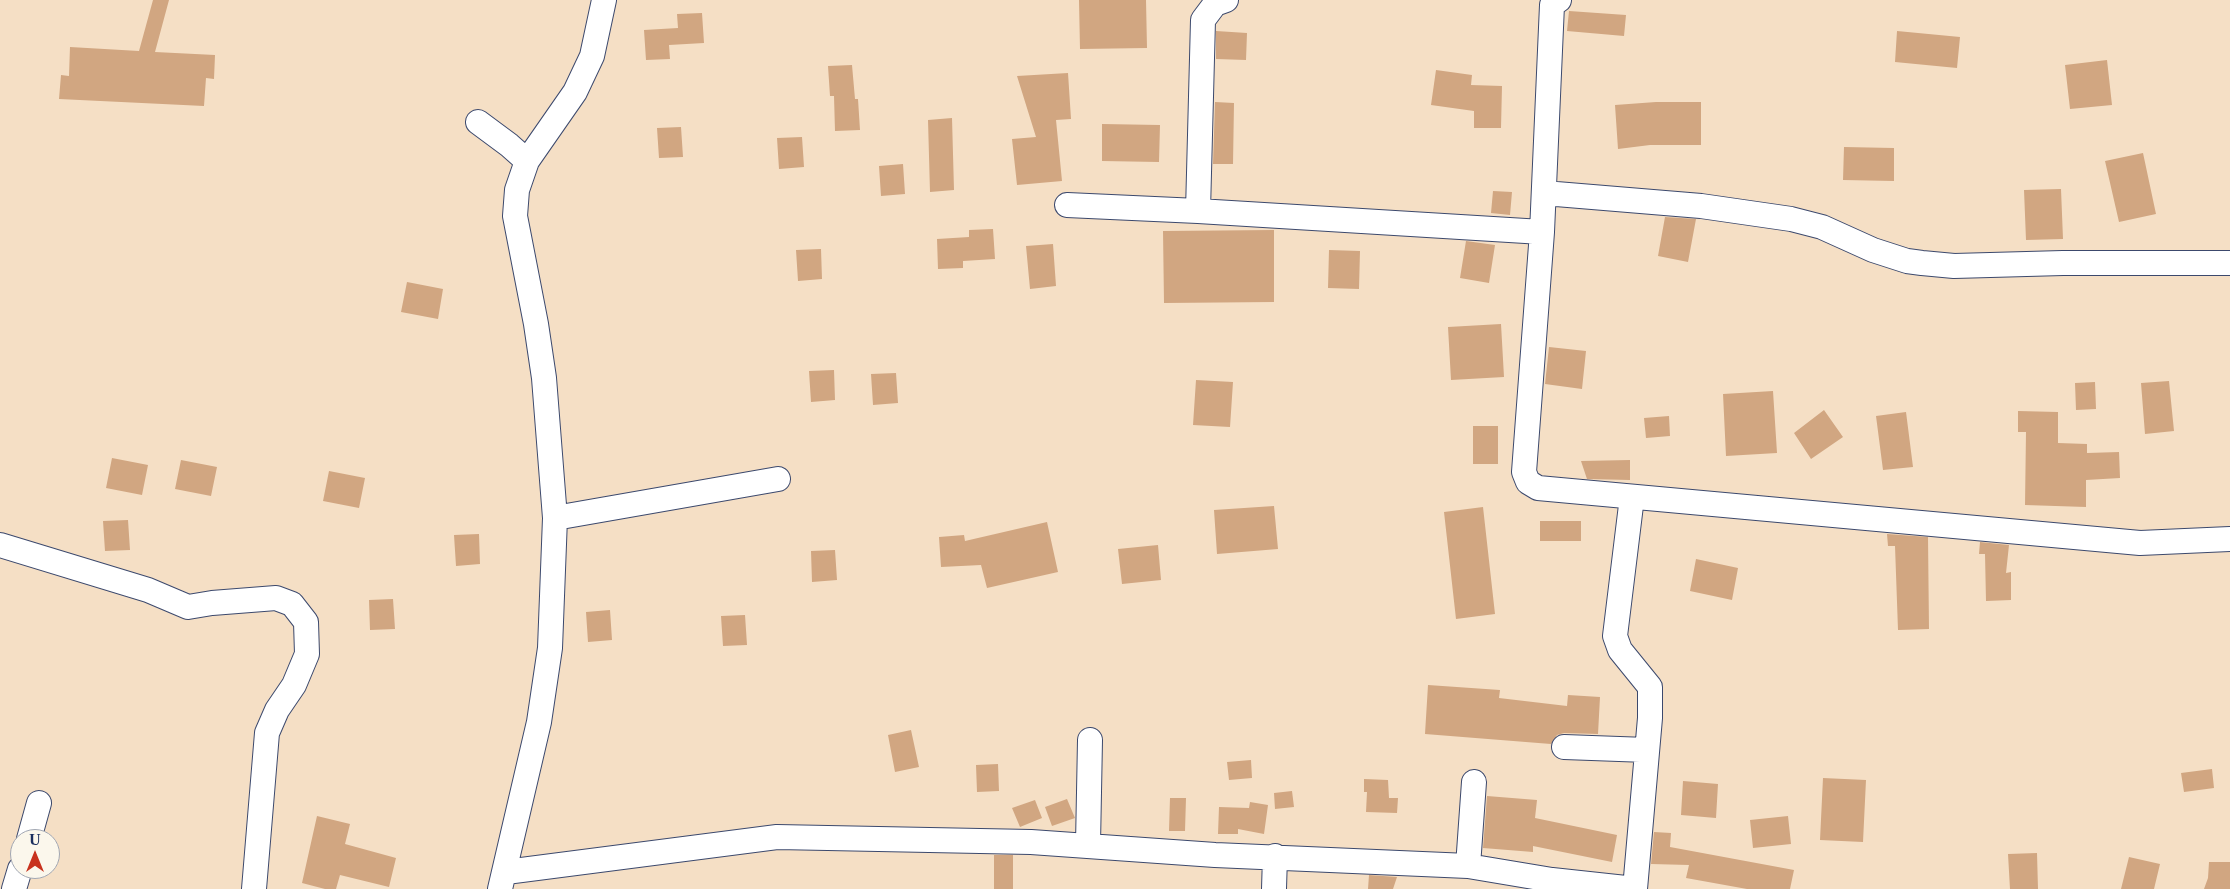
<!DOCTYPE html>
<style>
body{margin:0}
#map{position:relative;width:2230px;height:889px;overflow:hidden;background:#f5dfc5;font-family:"Libre Caslon Text",serif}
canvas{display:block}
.north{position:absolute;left:10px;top:829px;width:50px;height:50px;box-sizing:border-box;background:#fbf7ec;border:1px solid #a1a7b3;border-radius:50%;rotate:0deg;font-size:14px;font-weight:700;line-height:20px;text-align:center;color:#1b2f5e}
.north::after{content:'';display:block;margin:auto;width:18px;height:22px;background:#c8321e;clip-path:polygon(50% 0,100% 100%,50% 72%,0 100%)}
</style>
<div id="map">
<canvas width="2230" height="889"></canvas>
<div class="north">U</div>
</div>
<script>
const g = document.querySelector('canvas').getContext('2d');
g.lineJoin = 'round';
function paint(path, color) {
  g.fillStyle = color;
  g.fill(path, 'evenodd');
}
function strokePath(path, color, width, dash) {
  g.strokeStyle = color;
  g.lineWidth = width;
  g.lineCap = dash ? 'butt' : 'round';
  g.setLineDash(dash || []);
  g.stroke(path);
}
paint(new Path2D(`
 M153,0H169L155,52L215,55L214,79L206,78L204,106L59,99L61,75L69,76L70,47L139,51Z
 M1079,0H1146L1147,48L1080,49Z
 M1569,11L1626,15L1624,36L1567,31Z
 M702,13L704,43L669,45L670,59L646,60L644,30L678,28L677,14Z
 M1216,31L1247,33L1246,60L1216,59Z
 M1897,31L1960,37L1957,68L1895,62Z
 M2107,60L2112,105L2070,109L2065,65Z
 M852,65L855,99H858L860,130L835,131L834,96H830L828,66Z
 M1436,70L1472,75L1471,85L1502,86L1501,128H1474V111L1431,105Z
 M1068,73L1071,119L1056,120L1062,181L1017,185L1012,139L1036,137L1017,76Z
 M1215,102L1234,103L1233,164H1213Z
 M1656,102H1701V145H1650L1618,149L1615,105Z
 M952,118L954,190L930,192L928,120Z
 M1102,124L1160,125L1159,162L1102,161Z
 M681,127L683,157L659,158L657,128Z
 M802,137L804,167L779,169L777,138Z
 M1844,147L1894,148V181L1843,180Z
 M2143,153L2156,214L2119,222L2105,161Z
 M903,164L905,194L881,196L879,166Z
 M2061,189L2063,239L2026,240L2024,190Z
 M1493,191L1512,192L1510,215L1491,213Z
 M1665,217L1696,219L1688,262L1658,256Z
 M993,229L995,259L963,261V268L938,269L937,239L969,237V230Z
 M1274,230V302L1164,303L1163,231Z
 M1466,241L1495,245L1489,283L1460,278Z
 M1053,244L1056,286L1030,289L1026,246Z
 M821,249L822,279L798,281L796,250Z
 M1329,250L1360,251L1359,289L1328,288Z
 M407,282L443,289L438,319L401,312Z
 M1501,324L1504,377L1451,380L1448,327Z
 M1549,347L1586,351L1582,389L1545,384Z
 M834,370L835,400L811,402L809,371Z
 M896,373L898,403L873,405L871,374Z
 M1196,380L1233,382L1230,427L1193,425Z
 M2169,381L2174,431L2145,434L2141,383Z
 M2095,382L2096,409L2076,410L2075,383Z
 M1773,391L1777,453L1726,456L1723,394Z
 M1824,410L1843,437L1811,459L1794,433Z
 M2018,411L2058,412V443L2087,444V453L2119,452L2120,478L2086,480V507L2025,505L2026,432H2018Z
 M1906,412L1913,467L1883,470L1876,416Z
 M1669,416L1670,436L1646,438L1644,418Z
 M1473,426H1498V464H1473Z
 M112,458L148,465L142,495L106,488Z
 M181,460L217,467L211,496L175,489Z
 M1630,460V480L1587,479L1581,461Z
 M329,471L365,478L359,508L323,501Z
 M1274,506L1278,549L1217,554L1214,510Z
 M1483,507L1495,614L1456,619L1444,512Z
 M128,520L130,550L105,551L103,521Z
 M1540,521H1581V541H1540Z
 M1047,522L1058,572L987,588L981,565L941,567L939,537L964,535L965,541Z
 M479,534L480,564L456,566L454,535Z
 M1887,534L1928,537L1929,629L1898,630L1895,546H1888Z
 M1980,542L2009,545L2006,573L2011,572V600L1986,601L1985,554H1979Z
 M1158,545L1161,580L1122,584L1118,549Z
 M835,550L837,580L812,582L811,551Z
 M1696,559L1738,568L1732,600L1690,591Z
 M393,599L395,629L370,630L369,600Z
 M610,610L612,640L588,642L586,612Z
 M745,615L747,645L723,646L721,616Z
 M1428,685L1500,690L1499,698L1567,706L1568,695L1600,697L1598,734L1564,733L1557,735L1551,744L1425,734Z
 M911,730L919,767L895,772L888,735Z
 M1251,760L1252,778L1229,780L1227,762Z
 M998,764L999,791L977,792L976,765Z
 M2212,769L2214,788L2184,792L2181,773Z
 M1823,778L1866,780L1863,842L1820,840Z
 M1364,779L1388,780L1389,798H1398L1397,813L1366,812L1367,792H1364Z
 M1683,781L1718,784L1716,818L1681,815Z
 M1292,791L1294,807L1275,809L1274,793Z
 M1487,796L1537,800L1535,818L1617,835L1612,862L1533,846V852L1483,848Z
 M1170,798H1186L1185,831H1169Z
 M1067,799L1075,818L1052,826L1045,807Z
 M1035,800L1042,818L1020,827L1012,808Z
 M1250,802L1268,805L1264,834L1238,829V834H1218L1219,807L1249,808Z
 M317,816L350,824L345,844L396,858L389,887L340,875L336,889H325L302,883Z
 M1788,816L1791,844L1753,848L1750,820Z
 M1654,832L1671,833L1670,847L1794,870L1790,889H1747L1686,878L1689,865L1651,864Z
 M2037,853L2038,889H2010L2008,854Z
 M994,855H1013V889H994Z
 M2129,857L2160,864L2154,889H2121Z
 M2209,862H2230V889H2204L2208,878Z
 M1369,875L1397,877L1393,889H1368Z`), '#d1a681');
const minor = new Path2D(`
 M1226,0L1215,4L1203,20L1198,211L1542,232
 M1559,0L1552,5L1542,232L1524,472L1528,482L1538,488L2140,543L2230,539
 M478,122L509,145L527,161
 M1544,193L1701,206L1791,219L1822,227L1873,250L1907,261L1922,263L1954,266L2063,263H2230
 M1067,205L1198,211
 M1632,497L1615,636L1620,650L1650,687V718L1635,889
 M555,518L778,479
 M0,545L148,590L188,607L212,603L276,598L292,604L306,622L307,654L294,685L277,710L267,733L254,889
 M1564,747L1647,750
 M29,839L39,803
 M1088,844L1090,740
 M1468,866L1474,782
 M506,872L777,837L1031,842L1215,855L1468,866L1552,880L1635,889
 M14,889L20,869
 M500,889L539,722L550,648L555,518L544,378L536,324L515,216L517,190L527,161L575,92L592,56L604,0
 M1274,889L1275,856`);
strokePath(minor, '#3c496d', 26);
strokePath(minor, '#fff', 24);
</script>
